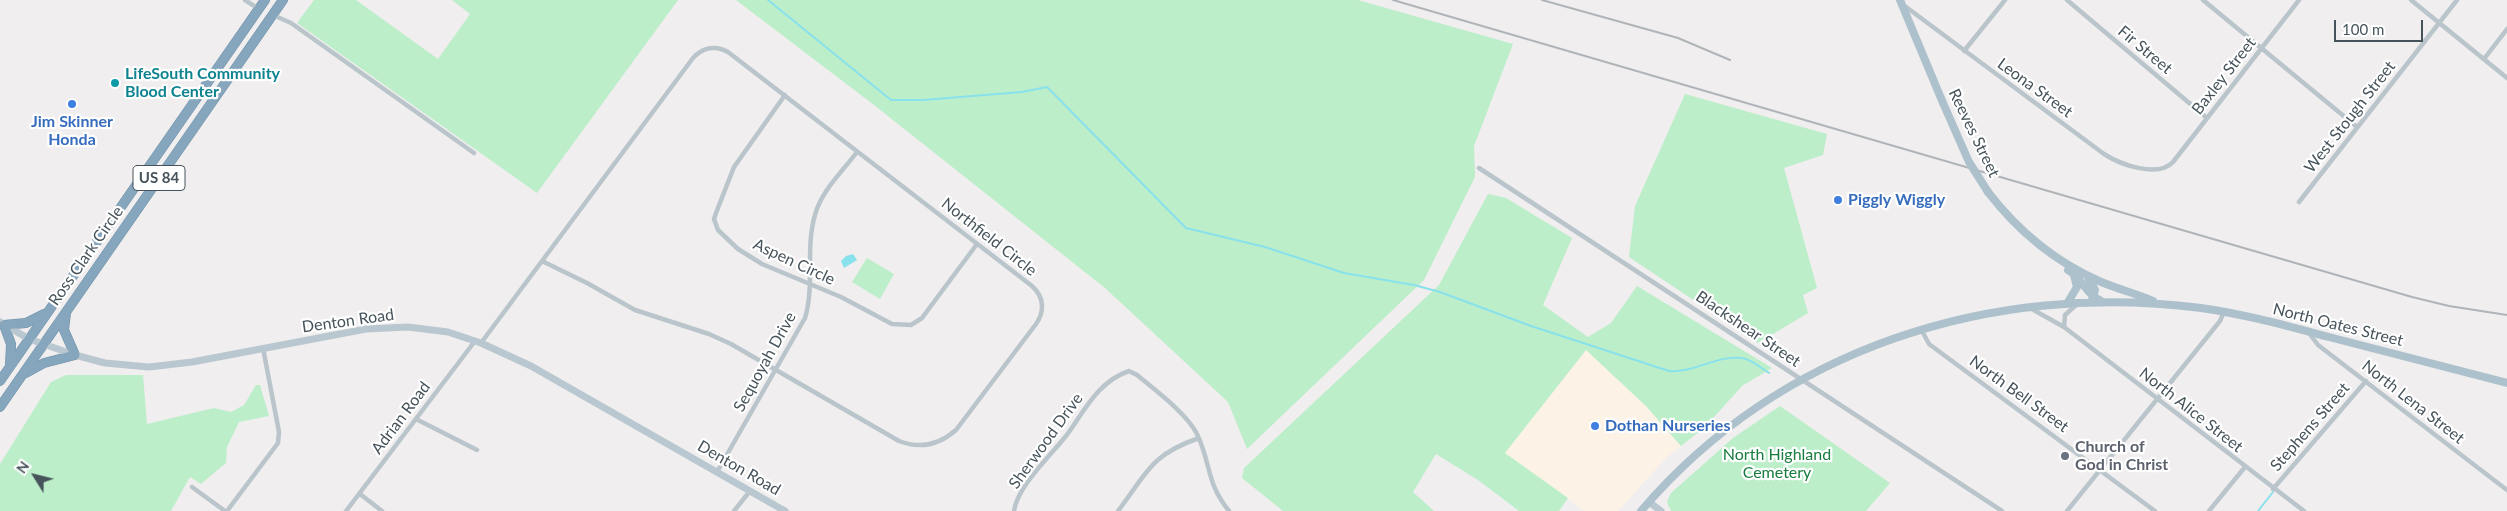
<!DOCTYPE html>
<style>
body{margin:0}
#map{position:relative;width:2507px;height:511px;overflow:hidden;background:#f0eeee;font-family:Lato,sans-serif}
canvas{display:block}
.north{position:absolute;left:10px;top:451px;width:50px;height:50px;-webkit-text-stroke:4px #fff;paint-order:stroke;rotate:306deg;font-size:14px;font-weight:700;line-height:20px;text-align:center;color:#46535b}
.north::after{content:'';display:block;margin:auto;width:18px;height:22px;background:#46535b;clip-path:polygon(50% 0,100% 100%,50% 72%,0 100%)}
.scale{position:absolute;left:2334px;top:20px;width:89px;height:22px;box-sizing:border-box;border:2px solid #46535b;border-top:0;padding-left:6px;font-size:15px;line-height:18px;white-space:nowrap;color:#46535b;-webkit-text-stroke:4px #fff;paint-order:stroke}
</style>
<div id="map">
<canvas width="2507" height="511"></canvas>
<div class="north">N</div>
<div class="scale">100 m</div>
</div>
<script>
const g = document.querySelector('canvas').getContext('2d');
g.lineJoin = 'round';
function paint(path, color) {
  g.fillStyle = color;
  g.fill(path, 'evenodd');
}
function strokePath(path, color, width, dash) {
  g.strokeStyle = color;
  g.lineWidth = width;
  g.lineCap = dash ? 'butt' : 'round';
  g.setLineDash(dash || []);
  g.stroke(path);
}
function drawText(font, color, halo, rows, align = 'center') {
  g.font = font + ' Lato,sans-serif';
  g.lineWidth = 4.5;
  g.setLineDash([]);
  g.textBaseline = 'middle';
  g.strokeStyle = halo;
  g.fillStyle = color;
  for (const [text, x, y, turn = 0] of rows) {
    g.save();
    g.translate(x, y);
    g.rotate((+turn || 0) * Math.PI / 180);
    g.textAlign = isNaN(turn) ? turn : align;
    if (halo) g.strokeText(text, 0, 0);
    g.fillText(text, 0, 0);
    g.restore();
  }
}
paint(new Path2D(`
 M1586,350L1646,406L1681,446L1667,457L1618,511H1584L1505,453Z`), '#fcf3e6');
paint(new Path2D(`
 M314,0H356L438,59L470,14L452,0H678L537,193L297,23Z
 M736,0H1358L1513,44L1474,146L1475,177L1424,280L1247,449L1228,402L1105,288L874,105Z
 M1685,94L1827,134L1823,155L1784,168L1817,288L1803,295L1808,313L1758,343L1629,257L1635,206Z
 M1488,194L1506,198L1572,238L1543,305L1588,337L1611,323L1637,286L1772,368L1742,386L1706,426L1681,446L1646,406L1586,350L1505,453L1568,498L1559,511H1519L1478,480L1436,454L1413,492L1434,511H1283L1242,478L1244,468L1439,285Z
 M867,258L894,274L880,299L852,282Z
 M66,375H143L147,424L214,408L231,412L244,405L256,385H260L269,416L239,422L227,447L226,463L201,484L190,477L171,511H0V464L51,382Z
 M1780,406L1890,483L1866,511H1671L1667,502L1671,493L1733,438Z`), '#bceeca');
paint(new Path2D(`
 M853,254L857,260L844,268L841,261L846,256Z`), '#89e1eb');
strokePath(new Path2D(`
 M768,0L891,100H923L1022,92L1047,87L1186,228L1265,247L1344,273L1414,285L1440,292L1531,326L1669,371C1694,373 1717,355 1742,358C1751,359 1761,368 1769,373
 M2258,511L2273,492`), '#89e1eb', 2);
const highway = new Path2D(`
 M10,366L11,344L4,325L26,323L44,314
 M26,373L44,363L75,355L64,330L66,313
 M0,381L265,0
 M0,407L283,0`);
strokePath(highway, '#7191a8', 10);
strokePath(new Path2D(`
 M245,0L259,9
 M2067,0L2207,118
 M2203,0L2357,127
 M2411,0L2507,78
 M1902,4L2104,154C2121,165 2158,178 2173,162L2299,0
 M273,15L291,23L474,153
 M1964,51L2005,0
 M2484,59L2507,29
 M785,95L734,167L716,213L714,219L718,230L738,249L762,264L841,297L892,324L911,325L922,318L977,244
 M1479,168L2002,511
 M2299,202L2457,0
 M2030,308L2064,327L2304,511
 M2064,327L2065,315L2076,305
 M1921,329L1929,344L2155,511
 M2309,333L2318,345L2507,490
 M481,343L693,58C703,47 716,45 728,52L1032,286C1044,297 1045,311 1036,324L956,430C939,445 920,449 899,441L731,344L709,334L635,310L587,283L542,261
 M416,419L477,450
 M717,472L805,318C815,285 805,248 815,215C821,191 843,171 857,152
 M192,487L225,511
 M2273,489L2366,381
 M360,494L382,511
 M227,511L278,443L279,432L263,348
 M346,511L475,341
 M734,511L750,491
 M1014,511C1017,487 1051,455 1066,436C1084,412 1097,382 1129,371L1137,375C1155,390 1186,413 1197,434C1211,463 1206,483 1229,511
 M1118,511C1147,473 1150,455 1199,438
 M2067,511L2220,321L2224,312
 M2209,511L2245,467`), '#b9c4cb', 4.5);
strokePath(new Path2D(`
 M0,322L29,339L75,355L105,363L149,367L192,362L366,329L408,327L448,332L481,343L531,366L785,511
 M1649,502L1661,511`), '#b9c7d0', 7);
strokePath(new Path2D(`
 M1900,0L1943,103
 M1988,192C2018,231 2054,261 2099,281C2117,289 2135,293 2153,301
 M2068,270C2082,278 2087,295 2101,301
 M2088,277L2095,290L2092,300
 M2068,302L2077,287L2074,275
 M1641,511C1780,348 1992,281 2201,308C2244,314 2287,326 2329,337C2389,352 2448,368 2507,383`), '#adc1cd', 8);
strokePath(highway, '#85a6bd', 9);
strokePath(new Path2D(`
 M1393,0L2412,297L2449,306L2507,315
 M1542,0L1678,38L1730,60`), '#b0b4b8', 2);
strokePath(new Path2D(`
 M1943,103L1969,162L1988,192`), '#adc1cd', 8);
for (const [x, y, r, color] of [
 [115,83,5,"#0f9aa8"],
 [72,104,5,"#3f7fe0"],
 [1838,200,5,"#3f7fe0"],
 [1595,426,5,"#3f7fe0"],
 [2065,456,5,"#6b7280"]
]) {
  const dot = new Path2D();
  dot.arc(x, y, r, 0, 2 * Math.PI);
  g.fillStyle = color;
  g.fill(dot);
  strokePath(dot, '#fff', 2);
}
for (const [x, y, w] of [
 [159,178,52]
]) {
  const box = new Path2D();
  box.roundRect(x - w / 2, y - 12.5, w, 25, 4);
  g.fillStyle = '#fff';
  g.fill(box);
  strokePath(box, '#46535b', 1);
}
drawText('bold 15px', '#46535b', null, [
 ["US 84",159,178]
]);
drawText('16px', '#46535b', '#fff', [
 ["Fir Street",2145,50,40],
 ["Baxley Street",2224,76,-52],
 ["Leona Street",2035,88,36],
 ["West Stough Street",2350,117,-52],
 ["Reeves Street",1974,133,64],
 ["Northfield Circle",989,237,38],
 ["Ross Clark Circle",86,256,-55],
 ["Aspen Circle",794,262,25],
 ["Denton Road",348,321,-8],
 ["North Oates Street",2338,325,14],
 ["Blackshear Street",1748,329,34],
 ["Sequoyah Drive",765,362,-61],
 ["North Bell Street",2019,394,36],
 ["North Lena Street",2413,402,38],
 ["North Alice Street",2191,410,38],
 ["Adrian Road",401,418,-53],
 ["Stephens Street",2310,427,-49],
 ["Sherwood Drive",1046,441,-54],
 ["Denton Road",739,468,30]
]);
drawText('bold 16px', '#0d838f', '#fff', [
 ["LifeSouth Community",125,74],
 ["Blood Center",125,92]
], 'left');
drawText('bold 16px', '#366cbe', '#fff', [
 ["Jim Skinner",72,122,"center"],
 ["Honda",72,140,"center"],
 ["Piggly Wiggly",1848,200],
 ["Dothan Nurseries",1605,426]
], 'left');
drawText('bold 16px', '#5b616d', '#fff', [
 ["Church of",2075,447],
 ["God in Christ",2075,465]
], 'left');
drawText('16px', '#177c3e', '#fff', [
 ["North Highland",1777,455],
 ["Cemetery",1777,473]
]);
</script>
